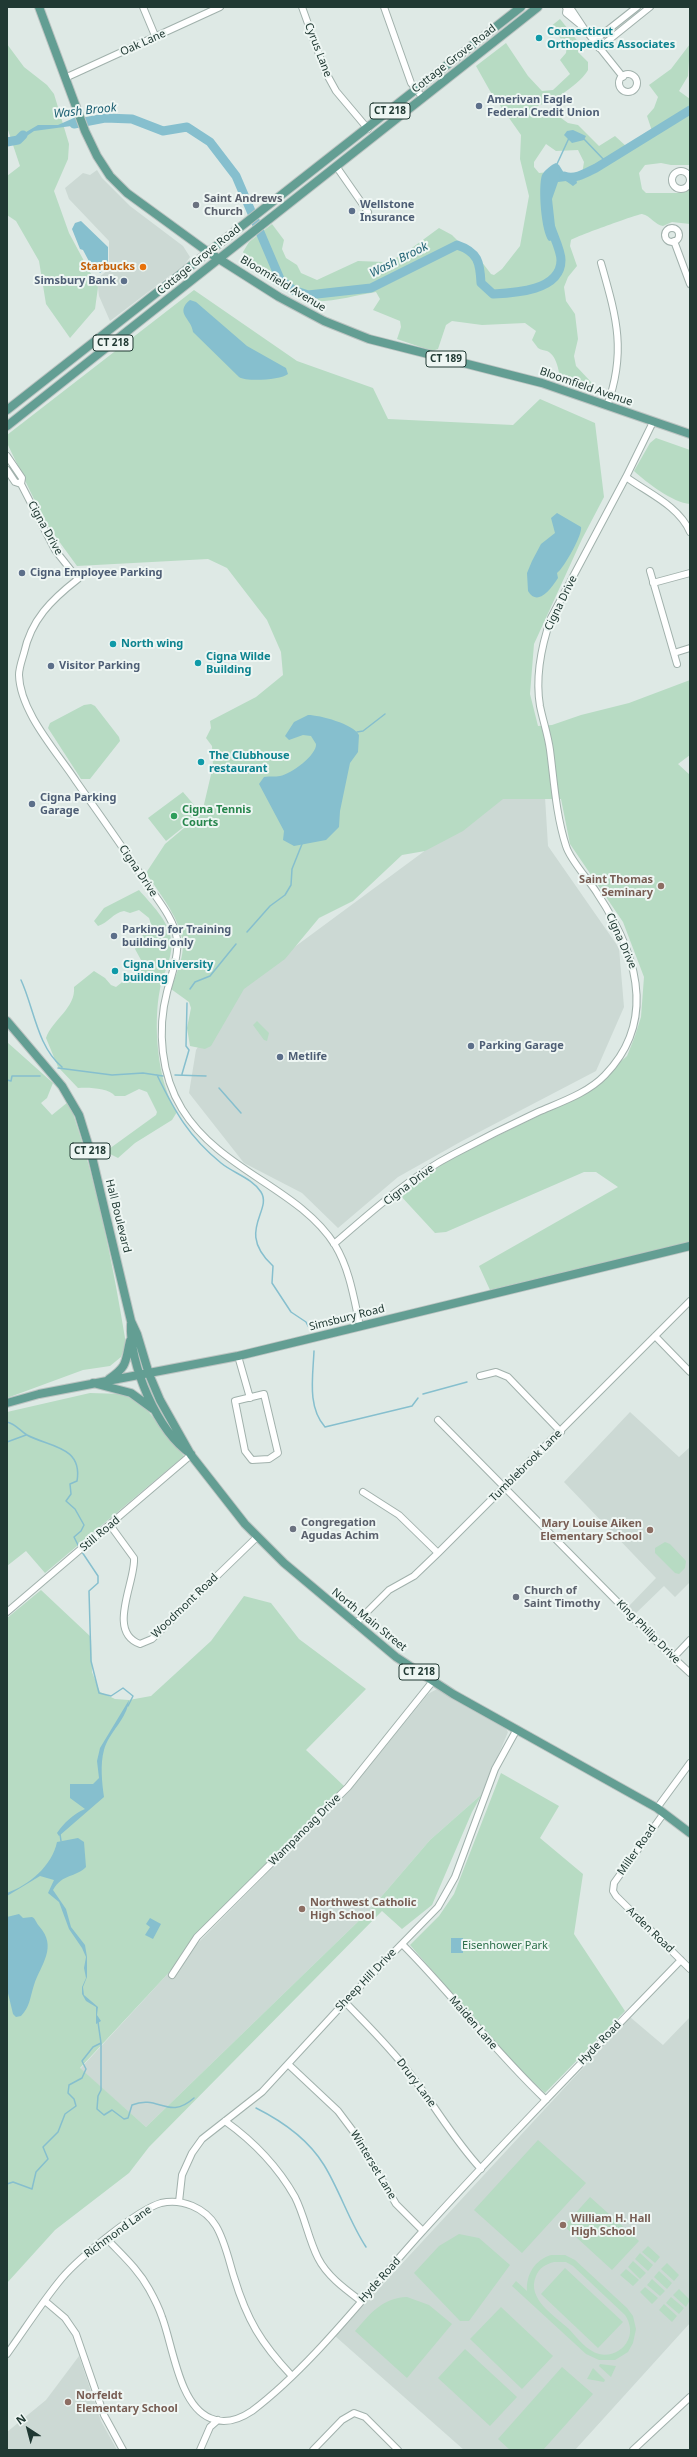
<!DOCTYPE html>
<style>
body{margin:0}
#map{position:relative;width:697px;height:2457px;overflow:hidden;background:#dee9e5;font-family:"Noto Sans",sans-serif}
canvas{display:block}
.frame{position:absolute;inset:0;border:8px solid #203933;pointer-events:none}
.north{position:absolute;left:8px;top:2409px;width:40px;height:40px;-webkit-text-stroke:3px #eef6f3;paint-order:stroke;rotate:324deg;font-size:11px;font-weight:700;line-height:16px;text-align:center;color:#203933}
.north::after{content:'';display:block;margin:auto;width:14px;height:18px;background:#203933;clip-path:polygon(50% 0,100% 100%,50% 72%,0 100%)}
</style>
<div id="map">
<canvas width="697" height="2457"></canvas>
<div class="frame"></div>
<div class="north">N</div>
</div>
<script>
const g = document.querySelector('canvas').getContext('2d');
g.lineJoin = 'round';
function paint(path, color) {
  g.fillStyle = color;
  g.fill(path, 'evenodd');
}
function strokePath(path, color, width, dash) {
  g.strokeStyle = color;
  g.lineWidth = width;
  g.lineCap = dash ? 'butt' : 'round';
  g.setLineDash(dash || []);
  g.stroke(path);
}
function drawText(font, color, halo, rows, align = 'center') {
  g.font = font + ' "Noto Sans",sans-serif';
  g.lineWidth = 4;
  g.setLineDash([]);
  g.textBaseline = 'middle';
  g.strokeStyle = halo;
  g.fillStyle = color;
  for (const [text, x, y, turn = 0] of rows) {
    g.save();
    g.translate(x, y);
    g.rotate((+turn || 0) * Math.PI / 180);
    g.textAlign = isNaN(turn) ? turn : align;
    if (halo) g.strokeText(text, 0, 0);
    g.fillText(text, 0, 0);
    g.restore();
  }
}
paint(new Path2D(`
 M97,170L102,178L130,206L183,246L190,257L185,264L110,321L99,296L97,279L109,269V241L69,199L65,188L83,173L90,175Z
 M499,796L545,797L548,846L619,948L624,1007L596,1071L462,1141L398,1177L338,1228L302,1193L244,1163L189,1093L196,1050L248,967L281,957Z
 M630,1412L679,1457L690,1447V1582L675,1597L664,1586L634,1615L628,1607L656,1578L564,1482Z
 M437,1689L504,1726L508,1732L482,1794L430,1840L369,1911L146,2127L80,2069L176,1965L351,1789L428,1694Z
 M630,2017L663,2045L690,2017V2323L575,2450H464L335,2336Z
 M79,2356L101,2421L117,2450H7V2432L46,2400Z`), '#ccd9d4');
paint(new Path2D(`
 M560,19L580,44L578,52L588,62V70C582,82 552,103 539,105L535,109L541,117L561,118L568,123L578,125L599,146L615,136L627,147L652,131L647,116L654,108L658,97L649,85L671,69L690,44L688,76L679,91L690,99V165H671L661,163L645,165L639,173L642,189L646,193H682L690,190V224L672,222L663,226C655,225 651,216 642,214C638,214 577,236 571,240L570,246L577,266L568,277L564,287L566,301L575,314L578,339L574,356L576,366L592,383L590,391L585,392L561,383C559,374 558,356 547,351C544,350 541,350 538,348L532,340L536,331L525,323L482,325L452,321L446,325L438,349L432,351L397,339L401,327L400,321L373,310L380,299L376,292C357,295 330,303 311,301C291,300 262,271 247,259L243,252L249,242L272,224L284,240L282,249L286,258L297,265L301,273L317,280L358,261L384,262L401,256L439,228L452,235L466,249L475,253L491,274L494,275L502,269L520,246L529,196L520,159L521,135L490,91L476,66L506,43L528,76L542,91L553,90L570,74L560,60L566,53L567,45L550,27ZM546,144L556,151L578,150L584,162L582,174L571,176L560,171L539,173L534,167V162Z
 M7,44L24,67L47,85L54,94L69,144L68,159L54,191L69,233L98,287L95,309L70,338L46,304L39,261L16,221L7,215V176L20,166L7,127Z
 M194,290L297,361L373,388L388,419L513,425L540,399L595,423L604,497L582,539L534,644L530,694L538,726L552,725L581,715L629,703L690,680V755L678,764L690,775V1242L490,1290L479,1266L618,1187L596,1172H584L446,1232L435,1233L399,1194L450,1159L587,1092L627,1056L635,1036L641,1017L644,977L623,922L570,844L561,799H503L463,831L425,851L402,855L353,901L319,918L285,959L244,989L211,1046L205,1049L190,1046L187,1028L191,1008L189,1002L171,989C176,974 186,954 182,938C177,914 159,893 146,873L165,844L202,813L213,766L212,746L206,738L211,728L210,721L256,697L283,675L281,652L267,620L227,568L208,559L77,566L45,522L7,443V435Z
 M656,438L690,450V504C673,503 646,482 634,471L650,443Z
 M91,704L95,706L119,737L120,741L90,779H81L48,728L50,723L84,705Z
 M183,792L201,813L166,841L148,818Z
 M139,890C151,904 168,920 171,939C174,956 163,973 160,989C153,1023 157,1083 177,1112L172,1120L135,1143L118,1158L110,1154L109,1149L156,1115L157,1112L147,1092L139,1089L125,1096H115C109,1088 88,1087 78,1088L58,1067L46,1038C52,1020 76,1008 74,987L94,971L105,978L111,985L116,987L141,967V960L135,949L145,931L151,924L149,918L139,910L130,913L124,911C113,913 108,923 98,926L94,921L104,908Z
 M257,1021L269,1033L267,1041L264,1040L253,1025Z
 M7,1042L53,1083L47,1098L41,1103L52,1115L68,1102L71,1107C97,1184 113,1264 126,1344L121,1357L110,1366L83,1370L7,1398Z
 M90,1393L123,1394L144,1406L184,1456L45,1573L26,1551L7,1566V1412Z
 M665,1542L670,1544L686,1561L685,1568L679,1574L675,1573L655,1553V1548Z
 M41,1590L91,1637L92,1672L100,1692L115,1699L129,1700L151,1696L211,1641L244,1596L271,1603L299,1639L366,1689L306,1750L344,1786L194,1938L176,1965L80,2068L146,2127L369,1911L430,1840L482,1794L472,1812L432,1905L402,1929L382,1911L149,2147L129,2173L55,2230L7,2283V1618Z
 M501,1773L559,1806L540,1838L583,1874L574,1934L625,2011L545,2093L512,2062L410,1945L439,1916L454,1894Z
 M538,2140L586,2183L522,2253L474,2210Z
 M590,2197L639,2241L612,2270L564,2226Z
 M459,2234L479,2238L510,2265L469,2321H460L414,2273L439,2246Z
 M648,2246L660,2257L655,2263L642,2252Z
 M640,2253L653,2265L648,2271L635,2259Z
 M551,2255H565L575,2260L627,2308L633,2316L636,2329L633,2343L628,2352L615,2360H599L586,2354L512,2286L516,2281L527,2291C526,2274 535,2260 551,2255ZM554,2262H566L573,2266L625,2315C630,2322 632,2332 628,2340C623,2351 610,2357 599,2354C587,2351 577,2338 569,2329C555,2316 526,2299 536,2276C539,2268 546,2264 554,2262Z
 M633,2261L646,2273L640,2279L628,2267Z
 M667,2263L679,2275L674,2281L661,2269Z
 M565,2268L623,2322L598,2348L541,2294Z
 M626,2269L639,2280L633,2286L620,2275Z
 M659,2271L672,2283L667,2289L654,2277Z
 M652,2279L665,2291L660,2296L647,2285Z
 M645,2287L658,2298L652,2304L640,2292Z
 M679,2289L690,2300L686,2307L673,2295Z
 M407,2297L429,2305L452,2324L407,2378L355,2331C371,2313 382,2298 407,2297Z
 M671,2297L684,2308L679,2314L666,2303Z
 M664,2304L677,2316L672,2322L659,2310Z
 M501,2307L553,2356L522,2389L470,2339Z
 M465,2349L517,2397L490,2426L438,2378Z
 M600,2364L616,2366L611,2377L599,2366Z
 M562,2367L593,2394L543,2450H510L498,2439Z
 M593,2368L605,2380L604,2382L587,2379Z`), '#b7dbc3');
paint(new Path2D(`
 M76,117L79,125L34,131L18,142L7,140V137L16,138L38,125H58Z
 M573,130L586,136L584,140L572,143L564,135L567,131Z
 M556,163L559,165L564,173L575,174L577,183L573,186L566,181L558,182L552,199L556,235L553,240L549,241C541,232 538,186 542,175C544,171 552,164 556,163Z
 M81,221L108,247V267L100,273L95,267H92L83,250L80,249L72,229L75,223Z
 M190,300L196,302L247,346L286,368L288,374C281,380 246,382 239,377L193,332C192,319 174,313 190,300Z
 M557,513L581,527C583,534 564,568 557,573L558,578C552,587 538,608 528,591L527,573L532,561L541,544L555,533L551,518Z
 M308,715C320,715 353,724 359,735L358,752L350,763L340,811L339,827L326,840L294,846L283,840L284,831L259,784L264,777C270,776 275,777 280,776C291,774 317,755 316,744L311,736L303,735L289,740L285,736L294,722Z
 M129,1700C127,1719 109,1732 104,1750C100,1764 102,1783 104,1797L59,1836L57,1833C64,1823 73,1814 85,1809L70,1798V1784H93L99,1778L97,1761L100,1748Z
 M78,1838L84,1842L86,1867C75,1878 63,1873 53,1890L66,1909L71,1927L85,1945L87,1957V1977L83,1987L84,1995L98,2007L97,2015L101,2021L96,2024V2007L86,2001L82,1994V1987L86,1978L84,1968L86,1957L82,1948L69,1929L59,1902L48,1893L54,1880L40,1876L7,1896V1893C29,1885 52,1866 57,1842Z
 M19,1914L23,1918L32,1917C36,1919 36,1923 39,1926C58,1947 41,1964 34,1985C30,1997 30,2007 21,2016L16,2017L13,2014L7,1989V1917Z
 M150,1918L161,1924L153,1939L145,1935L150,1927L146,1924Z
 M451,1938H463V1953H451Z`), '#86bfce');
strokePath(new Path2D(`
 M583,138L606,162
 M557,164L569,138
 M357,732L363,731L385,714
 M247,932L270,906L285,895L291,885L292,869L302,844
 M21,980C34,1008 37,1046 62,1067
 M190,989L195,982L210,976L236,944
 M58,1068L112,1075L143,1073L163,1076
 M182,1074L189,1050L186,1046L187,1003
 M157,1075C175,1112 189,1137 221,1163C233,1173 252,1178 261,1192C273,1211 235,1231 273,1266L272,1283L291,1312L306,1322L308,1326
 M175,1075L206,1076
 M7,1080L11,1081L12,1076H40
 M219,1088L241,1113
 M314,1351C313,1376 307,1407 325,1427L412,1406L418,1398
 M423,1394L467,1382
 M7,1422C16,1424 20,1431 27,1435C49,1447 83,1446 77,1481L70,1484L71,1494L66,1501L75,1509L84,1525L81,1531L74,1537L80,1549
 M7,1442L26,1435
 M82,1552L98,1576V1583L89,1591L91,1661L99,1693L111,1696L123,1688L133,1696L128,1706
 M60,1834L61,1841
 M101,2043V2090L98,2096L97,2109L104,2115L112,2110L124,2119L128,2118L132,2105C159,2094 168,2121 194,2098
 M256,2108C282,2121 308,2139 324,2165C340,2191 349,2221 366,2247
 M7,2184L13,2182L32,2189L36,2172L48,2159L43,2147L58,2132L65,2114L76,2106L74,2099L68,2093L69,2085L82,2078L86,2069L82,2061L93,2047L101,2043L98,2022`), '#86bfce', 1.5);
strokePath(new Path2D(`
 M74,124L105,118L132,119L163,131L187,127L210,142L236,176L280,279L293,290L308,295L371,288L457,245C478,252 480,262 481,283L493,294C514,293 561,291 561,260C561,251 554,237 551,228
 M7,142L18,140L23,135
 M564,176C575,180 586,173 596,168L690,110`), '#86bfce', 9);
const minor = new Path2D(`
 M143,7L156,38
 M302,7L325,71L336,91L368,129
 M384,7L411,83L423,98
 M566,7L571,9L583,27
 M567,7L566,13L583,27L623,77
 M594,41L637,7
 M599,48L650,7
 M619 83a9 9 0 1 1 18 0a9 9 0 1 1-18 0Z
 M65,78L220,7
 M336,166L368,212
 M672 180a9 9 0 1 1 18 0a9 9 0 1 1-18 0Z
 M665 235a7 7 0 1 1 14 0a7 7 0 1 1-14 0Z
 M674,241L690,284
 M601,263C616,316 627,351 607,406
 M7,456L22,478L21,484L55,550L78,579C51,600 31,620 24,653C22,660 19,668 19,675C20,712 57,752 76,781C99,814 123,847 145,881C156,898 174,918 177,939C179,956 171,976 167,992C157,1030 161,1075 182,1109C220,1171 299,1188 335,1245C350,1270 354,1299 360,1326
 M7,470L15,482L21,484
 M626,477C648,493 679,506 690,532
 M650,571L677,664
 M653,583L690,573
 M674,653L690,648
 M334,1244C371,1212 411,1176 454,1154C482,1139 510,1125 538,1112C561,1102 588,1093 605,1075C659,1019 635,950 597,893C589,880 570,860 566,846C556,815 554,781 550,750C548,735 543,721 540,706C535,676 541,647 551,618L626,477L653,422
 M655,1336L690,1372
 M238,1356L250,1398
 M480,1376L496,1372L508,1377L561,1432
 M264,1394L278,1453L269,1459L252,1460L245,1451L235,1401Z
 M438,1420L663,1648L690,1673
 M363,1492L399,1515L438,1553
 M110,1525L134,1558C136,1581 106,1632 140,1644L152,1639L257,1537
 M7,1612L191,1455
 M355,1624L389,1590L414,1576L438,1553L690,1301
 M673,1658L690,1640
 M657,1808L690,1763
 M664,1813L614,1883L613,1891L616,1896L690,1969
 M402,1944C452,1994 494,2051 546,2100
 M172,1975L197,1937L348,1787L433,1681
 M345,2002C368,2026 391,2048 411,2075C435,2106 454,2140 481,2169
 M289,2065L338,2111L356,2135L396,2204L423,2231
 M225,2121C253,2141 278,2167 295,2197C305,2217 308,2238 318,2258C327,2276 345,2289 361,2301
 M179,2202L182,2175L192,2153L202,2139L262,2092L345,2002L438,1907L455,1877L495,1769L517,1729
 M107,2239C122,2255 138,2269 149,2289C154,2298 159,2308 162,2317C173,2346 179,2405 210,2418C225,2425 240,2419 252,2411C313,2365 370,2289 422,2232C506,2139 594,2050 681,1960
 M45,2301L65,2318L76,2334L104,2415L123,2450
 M7,2354C25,2329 42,2302 62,2278C79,2258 137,2210 161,2203C182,2198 205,2208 216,2226C225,2241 229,2261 234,2277C247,2320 261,2343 291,2375
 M200,2450L210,2427L218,2420
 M313,2450L342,2420L354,2413L365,2417L398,2450
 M633,2450L690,2397`);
const major = new Path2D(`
 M39,7L85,131L97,156L110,176L127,193L208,252L279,297L324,321L369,339L542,383L690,434
 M7,410L521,7
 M7,426L538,7
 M7,1021L62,1086L79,1115L92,1157L131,1321L137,1334L149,1374L160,1400L191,1455L245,1524L284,1563L396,1657L453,1694L657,1808L690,1833
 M131,1324C129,1364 157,1431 191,1454
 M109,1379C128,1366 125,1362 130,1341
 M93,1383L131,1393L153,1409
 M7,1403L39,1394L238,1356L690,1246`);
strokePath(minor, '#a1b1ac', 8);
strokePath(major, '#bcc4c2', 10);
strokePath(minor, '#fff', 6);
strokePath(major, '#639e93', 8);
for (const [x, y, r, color] of [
 [539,38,4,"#0f9aa8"],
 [479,106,4,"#5c6f8a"],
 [196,205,4,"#6b7280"],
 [352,211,4,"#5c6f8a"],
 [143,267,4,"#e8710a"],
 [124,281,4,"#5c6f8a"],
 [22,573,4,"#5c6f8a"],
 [113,644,4,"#0f9aa8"],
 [198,663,4,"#0f9aa8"],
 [51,666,4,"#5c6f8a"],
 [201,762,4,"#0f9aa8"],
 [32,804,4,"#5c6f8a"],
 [174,816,4,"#2e9e5b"],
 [661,886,4,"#8d6e63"],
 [114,936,4,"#5c6f8a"],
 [115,971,4,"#0f9aa8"],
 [471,1046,4,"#5c6f8a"],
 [280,1057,4,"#5c6f8a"],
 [293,1529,4,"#6b7280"],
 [650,1530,4,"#8d6e63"],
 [516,1597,4,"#6b7280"],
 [302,1909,4,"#8d6e63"],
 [563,2225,4,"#8d6e63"],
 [68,2402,4,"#8d6e63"]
]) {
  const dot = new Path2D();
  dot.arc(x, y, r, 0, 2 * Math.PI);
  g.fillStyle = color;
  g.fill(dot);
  strokePath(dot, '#eef6f3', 1.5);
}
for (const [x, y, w] of [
 [390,111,40],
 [113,343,40],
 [446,359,40],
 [90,1151,40],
 [419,1672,40]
]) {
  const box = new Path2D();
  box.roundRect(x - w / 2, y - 8, w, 16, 3);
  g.fillStyle = '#eef6f3';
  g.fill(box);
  strokePath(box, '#203933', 1);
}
drawText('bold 10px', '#203933', null, [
 ["CT 218",390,111],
 ["CT 218",113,343],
 ["CT 189",446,359],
 ["CT 218",90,1151],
 ["CT 218",419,1672]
]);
drawText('bold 11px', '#0d838f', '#eef6f3', [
 ["Connecticut",547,32],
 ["Orthopedics Associates",547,45],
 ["North wing",121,644],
 ["Cigna Wilde",206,657],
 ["Building",206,670],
 ["The Clubhouse",209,756],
 ["restaurant",209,769],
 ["Cigna University",123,965],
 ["building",123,978]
], 'left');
drawText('11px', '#203933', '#eef6f3', [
 ["Oak Lane",143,43,-24],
 ["Cyrus Lane",318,50,69],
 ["Cottage Grove Road",454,59,-38],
 ["Cottage Grove Road",199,260,-39],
 ["Bloomfield Avenue",283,284,31],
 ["Bloomfield Avenue",586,387,19],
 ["Cigna Drive",45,528,61],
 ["Cigna Drive",561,603,-64],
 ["Cigna Drive",138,871,56],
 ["Cigna Drive",621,941,66],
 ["Cigna Drive",409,1185,-37],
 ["Hall Boulevard",118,1216,76],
 ["Simsbury Road",347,1318,-14],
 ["Tumblebrook Lane",526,1466,-45],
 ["Still Road",100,1534,-40],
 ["Woodmont Road",185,1606,-44],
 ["North Main Street",369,1620,39],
 ["King Philip Drive",648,1632,45],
 ["Wampanoag Drive",305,1830,-45],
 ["Miller Road",637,1850,-55],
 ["Arden Road",650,1930,44],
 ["Sheep Hill Drive",366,1980,-46],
 ["Maiden Lane",473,2023,49],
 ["Hyde Road",600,2043,-46],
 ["Drury Lane",416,2083,53],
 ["Winterset Lane",373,2165,59],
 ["Richmond Lane",118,2232,-36],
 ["Hyde Road",380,2280,-48]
]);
drawText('bold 11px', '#4e5e75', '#eef6f3', [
 ["Amerivan Eagle",487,100],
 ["Federal Credit Union",487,113],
 ["Wellstone",360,205],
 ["Insurance",360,218],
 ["Simsbury Bank",116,281,"right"],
 ["Cigna Employee Parking",30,573],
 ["Visitor Parking",59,666],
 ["Cigna Parking",40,798],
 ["Garage",40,811],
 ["Parking for Training",122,930],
 ["building only",122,943],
 ["Parking Garage",479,1046],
 ["Metlife",288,1057]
], 'left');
drawText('bold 11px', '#5b616d', '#eef6f3', [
 ["Saint Andrews",204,199],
 ["Church",204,212],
 ["Congregation",301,1523],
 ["Agudas Achim",301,1536],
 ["Church of",524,1591],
 ["Saint Timothy",524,1604]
], 'left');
drawText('bold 11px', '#c56008', '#eef6f3', [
 ["Starbucks",135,267]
], 'right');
drawText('bold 11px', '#27864d', '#eef6f3', [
 ["Cigna Tennis",182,810],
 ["Courts",182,823]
], 'left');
drawText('bold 11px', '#785e54', '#eef6f3', [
 ["Saint Thomas",653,880,"right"],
 ["Seminary",653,893,"right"],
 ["Mary Louise Aiken",642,1524,"right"],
 ["Elementary School",642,1537,"right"],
 ["Northwest Catholic",310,1903],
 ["High School",310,1916],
 ["William H. Hall",571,2219],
 ["High School",571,2232],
 ["Norfeldt",76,2396],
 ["Elementary School",76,2409]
], 'left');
drawText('11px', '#2b6e49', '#eef6f3', [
 ["Eisenhower Park",505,1946]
]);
drawText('italic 12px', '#1c5f72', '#eef6f3', [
 ["Wash Brook",85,111,-6],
 ["Wash Brook",399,260,-27]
]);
</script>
